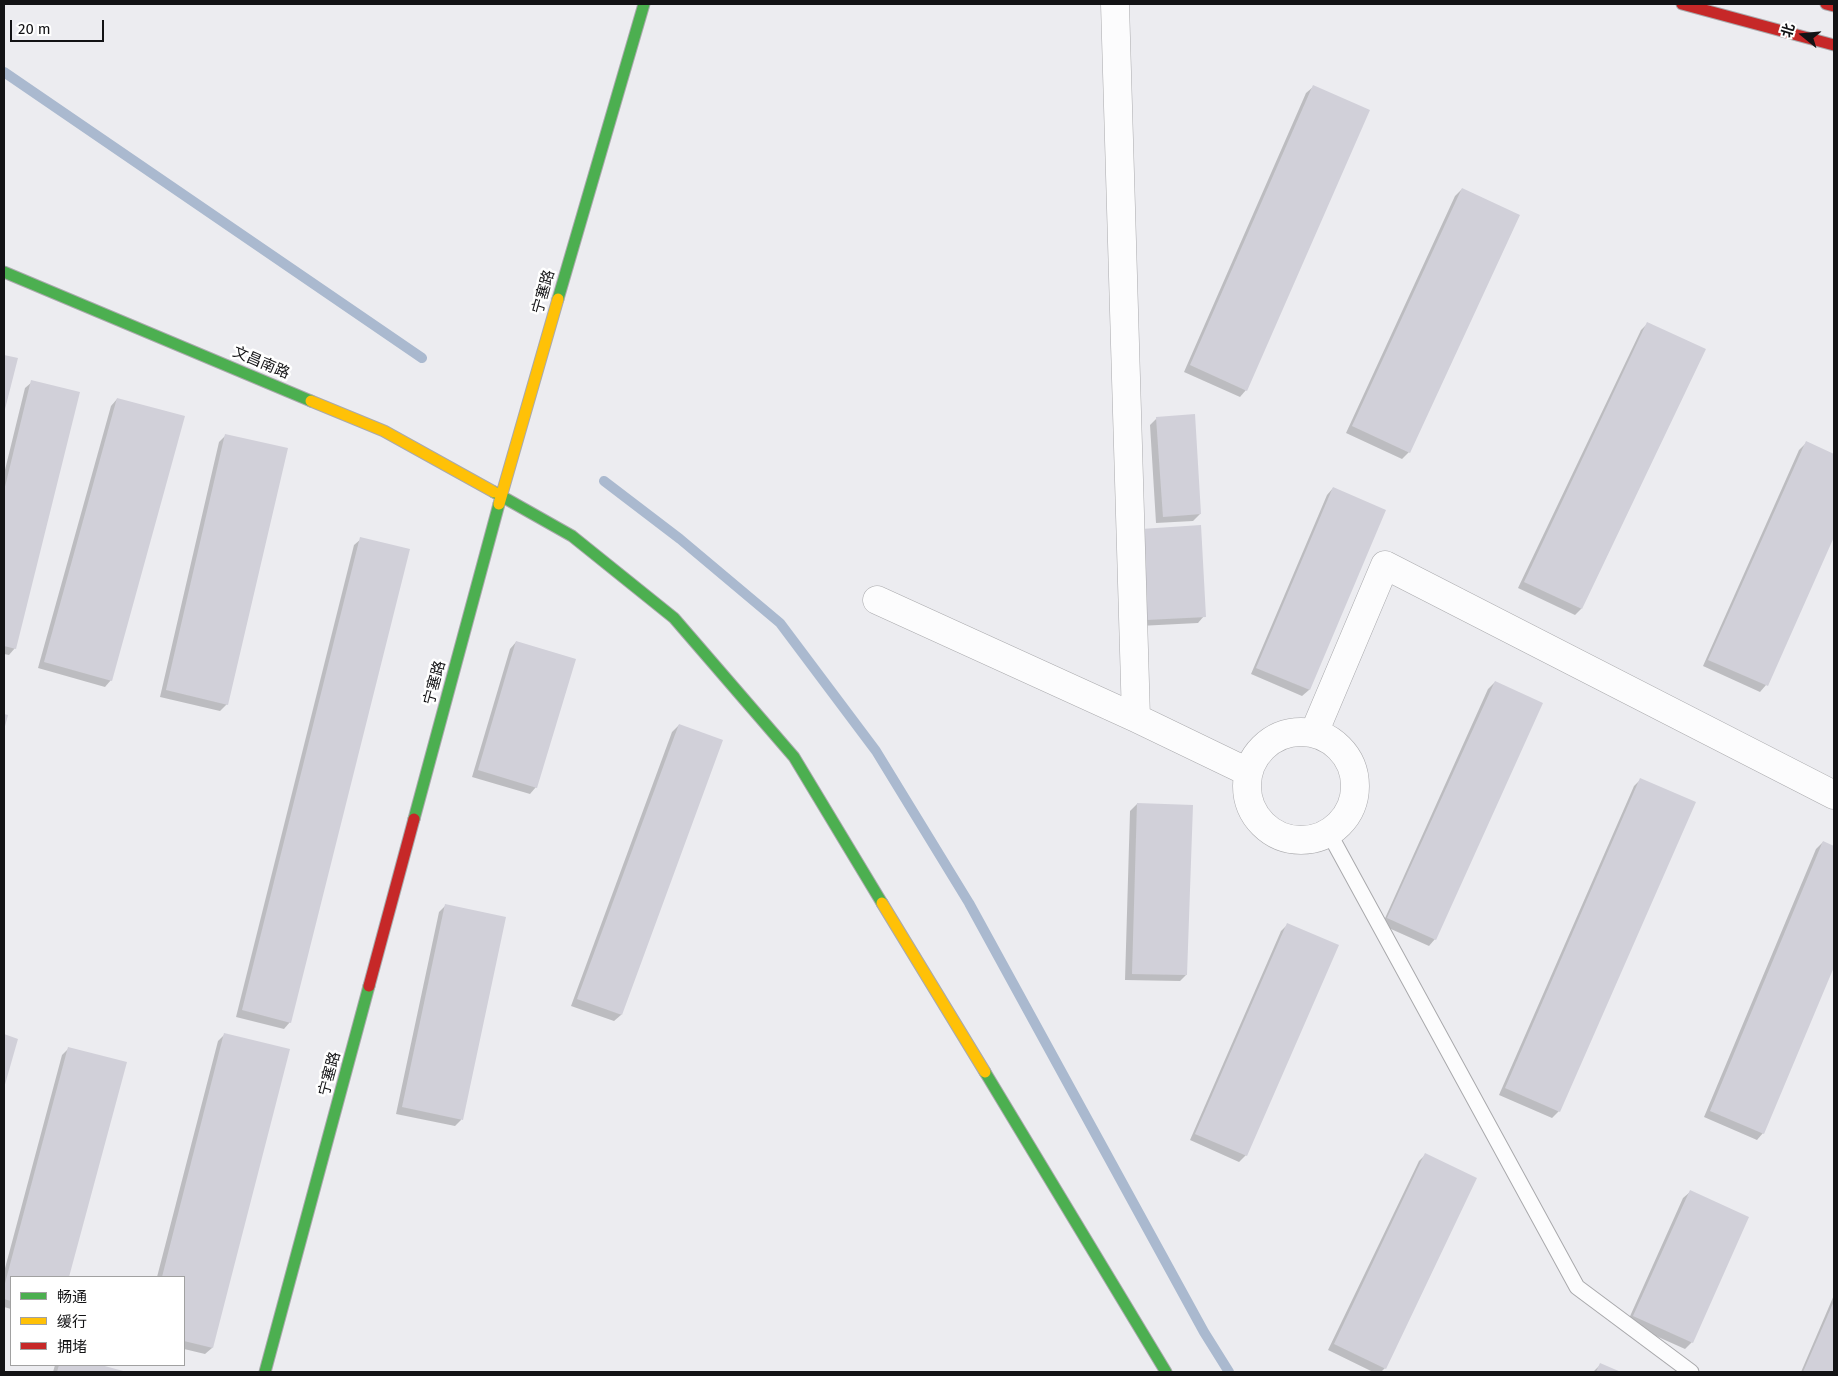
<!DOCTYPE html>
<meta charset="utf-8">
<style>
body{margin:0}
#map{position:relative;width:1838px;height:1376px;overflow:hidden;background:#ececf0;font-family:"Fira Sans","Noto Sans SC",sans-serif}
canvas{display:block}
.frame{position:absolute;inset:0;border:5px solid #131315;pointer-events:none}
.legend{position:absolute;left:10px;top:1276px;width:175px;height:90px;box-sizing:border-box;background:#fff;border:1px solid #a1a1a1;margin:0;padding:6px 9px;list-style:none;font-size:15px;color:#131315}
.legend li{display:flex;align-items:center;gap:10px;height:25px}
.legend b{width:25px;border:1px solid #a1a1a1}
.north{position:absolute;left:1778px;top:10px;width:50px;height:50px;-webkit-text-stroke:4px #fff;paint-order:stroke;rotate:287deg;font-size:14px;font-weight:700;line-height:20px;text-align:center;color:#131315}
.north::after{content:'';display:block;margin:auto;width:18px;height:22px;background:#131315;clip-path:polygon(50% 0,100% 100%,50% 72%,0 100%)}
.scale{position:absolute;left:10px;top:20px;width:94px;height:22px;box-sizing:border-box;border:2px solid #131315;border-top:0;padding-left:6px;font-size:15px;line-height:18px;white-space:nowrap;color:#131315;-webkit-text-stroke:4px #fff;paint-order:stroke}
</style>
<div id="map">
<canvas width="1838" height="1376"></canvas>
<div class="frame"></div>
<ul class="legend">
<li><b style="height:6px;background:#4caf50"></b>畅通</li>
<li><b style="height:6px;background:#ffc107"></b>缓行</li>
<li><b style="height:6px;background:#c62828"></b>拥堵</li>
</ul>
<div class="north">北</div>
<div class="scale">20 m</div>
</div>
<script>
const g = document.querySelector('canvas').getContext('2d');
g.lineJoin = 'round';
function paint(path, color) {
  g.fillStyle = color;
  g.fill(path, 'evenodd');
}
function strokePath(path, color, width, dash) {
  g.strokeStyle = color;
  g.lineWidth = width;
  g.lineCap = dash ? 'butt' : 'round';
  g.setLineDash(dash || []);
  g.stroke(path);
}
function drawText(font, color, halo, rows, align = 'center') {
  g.font = font + ' "Fira Sans","Noto Sans SC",sans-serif';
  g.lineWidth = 5;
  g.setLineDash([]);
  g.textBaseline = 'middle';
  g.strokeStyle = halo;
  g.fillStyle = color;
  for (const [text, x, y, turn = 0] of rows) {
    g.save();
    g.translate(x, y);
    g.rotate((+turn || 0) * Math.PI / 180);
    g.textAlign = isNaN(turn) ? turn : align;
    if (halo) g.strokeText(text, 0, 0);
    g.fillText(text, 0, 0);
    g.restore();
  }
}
paint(new Path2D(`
 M1313,87L1246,390L1240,397L1184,372L1306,93Z
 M1462,189L1409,452L1402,459L1346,433L1455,196Z
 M1648,323L1704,350L1581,609L1575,615L1518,588L1641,330Z
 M4,356L17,359L4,411Z
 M32,382L15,648L9,655L4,654V474L25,388Z
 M117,399L111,680L105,687L38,668L111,406Z
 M1157,418L1200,514L1193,521L1156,523L1150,425Z
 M226,435L227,704L220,711L160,697L219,442Z
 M1806,443L1834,456V534L1766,685L1760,692L1703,666L1799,450Z
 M1333,488L1384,511L1309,690L1302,696L1251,674L1327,495Z
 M1141,530L1204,616L1198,623L1139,626Z
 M361,539L290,1022L284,1029L236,1017L354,545Z
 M516,642L536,787L530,794L472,777L510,649Z
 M1495,682L1435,939L1429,946L1382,925L1488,689Z
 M679,725L721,741L621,1015L614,1021L571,1006L672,732Z
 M1641,779L1559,1111L1552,1118L1499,1095L1634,786Z
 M1137,804L1186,975L1180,981L1125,980L1130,811Z
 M1823,842L1834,847V964L1763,1133L1757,1140L1704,1117L1816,849Z
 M445,906L461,1120L455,1126L396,1114L439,912Z
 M1288,924L1246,1155L1239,1162L1190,1140L1281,931Z
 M225,1034L212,1348L205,1354L184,1349V1277H157L218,1041Z
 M69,1048L125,1063L68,1277H11V1309L4,1307V1272L62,1055Z
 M1425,1155L1385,1368L1381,1372H1373L1328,1350L1419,1161Z
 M1690,1192L1692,1342L1685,1349L1627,1323L1683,1198Z
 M1834,1295V1372H1801Z
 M55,1365H96L124,1372H53Z
 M1600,1365L1618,1372H1593Z`), '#0003');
strokePath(new Path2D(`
 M4,72L422,358
 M604,481L680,539L780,623L876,751L969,903L1204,1332L1229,1372`), '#aab9cf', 10);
paint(new Path2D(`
 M1313,85L1370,110L1247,391L1190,365Z
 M1462,188L1520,215L1410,453L1352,426Z
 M1647,322L1706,349L1582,609L1524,582Z
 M4,355L18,358L4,413Z
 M31,380L80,392L16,649L4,646V491Z
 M117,398L185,416L112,681L44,662Z
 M1195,414L1201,514L1163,517L1156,417Z
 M225,434L288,448L228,705L166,690Z
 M1806,441L1834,454V537L1768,686L1708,660Z
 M1333,487L1386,510L1310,690L1256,668Z
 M1201,525L1206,617L1146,620L1141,529Z
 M360,537L410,549L291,1023L242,1010Z
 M516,641L576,659L537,788L478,770Z
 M1495,681L1543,703L1436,940L1387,918Z
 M4,714L8,715L4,730Z
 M679,724L723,740L622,1015L577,999Z
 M1640,778L1696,802L1560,1112L1505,1088Z
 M1137,803L1193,805L1187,975L1132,974Z
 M1823,841L1834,846V967L1764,1134L1710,1111Z
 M445,904L506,917L463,1120L402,1107Z
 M1287,923L1339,945L1247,1156L1195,1134Z
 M224,1033L290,1049L213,1348L184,1341V1277H162Z
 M4,1034L18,1039L4,1088Z
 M68,1047L127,1062L69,1277H11V1301L4,1299V1287Z
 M1425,1153L1477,1178L1386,1369L1334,1344Z
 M1690,1190L1749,1217L1693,1343L1633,1316Z
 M1834,1301V1372H1803Z
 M1600,1363L1621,1372H1596Z
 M59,1365H101L127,1372H57Z`), '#d1d0d9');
const lane = new Path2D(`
 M1329,833L1577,1287L1691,1372`);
const street = new Path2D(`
 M1115,4L1136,718
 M877,600L1136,718L1248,772
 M1247 786a54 54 0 1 1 108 0a54 54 0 1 1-108 0Z
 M1314,733L1385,565L1834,795`);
const fast = new Path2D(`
 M4,272L311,401
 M558,299L644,4
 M494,492L572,536L674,618L794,757L882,903
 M414,819L499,504
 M985,1072L1166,1372
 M265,1372L369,986`);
const slow = new Path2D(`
 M311,401L384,431L494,492
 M499,504L558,299
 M882,903L985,1072`);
const jam = new Path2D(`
 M1682,4L1834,45
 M1826,4L1834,6
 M369,986L414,819`);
strokePath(lane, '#a9a9ac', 17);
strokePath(street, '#a9a9ac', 29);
strokePath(fast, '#a9a9ac', 13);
strokePath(slow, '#a9a9ac', 13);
strokePath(jam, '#a9a9ac', 13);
strokePath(lane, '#fcfcfd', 15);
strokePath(street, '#fcfcfd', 28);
strokePath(fast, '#4caf50', 11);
strokePath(slow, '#ffc107', 11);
strokePath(jam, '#c62828', 11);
drawText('15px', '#131315', '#fff', [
 ["宁塞路",544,292,-74],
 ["文昌南路",261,363,23],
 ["宁塞路",435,683,-75],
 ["宁塞路",330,1074,-75]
]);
</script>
